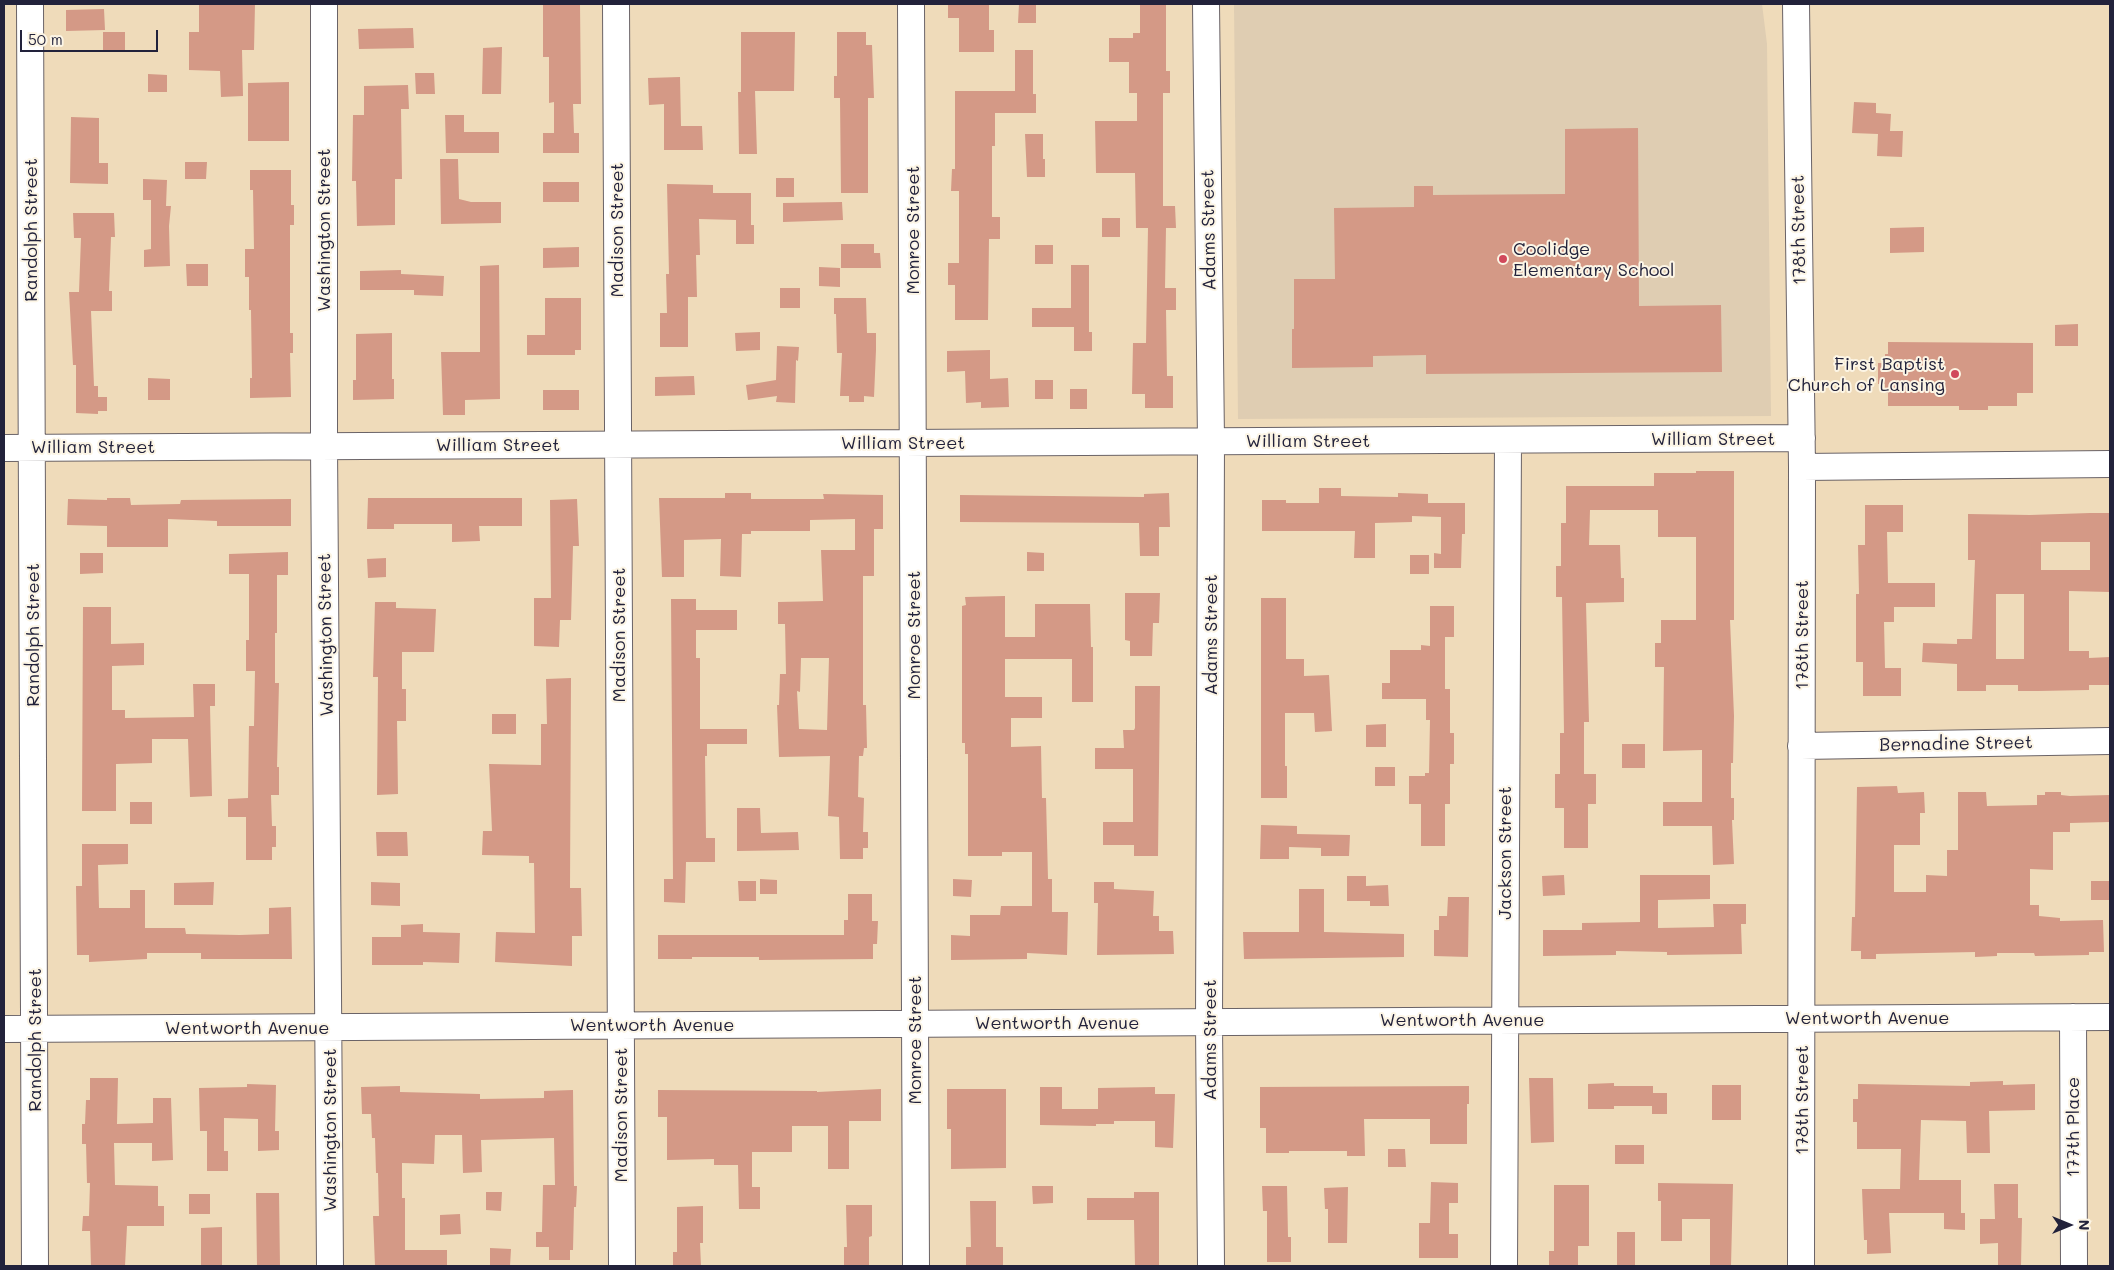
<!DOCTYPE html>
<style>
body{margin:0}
#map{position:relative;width:2114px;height:1270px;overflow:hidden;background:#efdbba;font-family:Mali,sans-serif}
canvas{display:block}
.frame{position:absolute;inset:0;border:5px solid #22223b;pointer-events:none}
.north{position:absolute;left:2044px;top:1200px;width:50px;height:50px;-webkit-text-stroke:4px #fcf5e5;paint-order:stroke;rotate:90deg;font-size:14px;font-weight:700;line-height:20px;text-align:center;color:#22223b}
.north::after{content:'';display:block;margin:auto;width:18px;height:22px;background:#22223b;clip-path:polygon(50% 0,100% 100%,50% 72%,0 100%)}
.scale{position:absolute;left:20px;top:30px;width:138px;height:22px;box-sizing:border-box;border:2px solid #22223b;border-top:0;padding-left:6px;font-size:15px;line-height:18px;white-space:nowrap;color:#22223b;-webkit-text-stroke:4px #fcf5e5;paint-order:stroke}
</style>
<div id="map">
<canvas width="2114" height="1270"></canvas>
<div class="frame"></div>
<div class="north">N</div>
<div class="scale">50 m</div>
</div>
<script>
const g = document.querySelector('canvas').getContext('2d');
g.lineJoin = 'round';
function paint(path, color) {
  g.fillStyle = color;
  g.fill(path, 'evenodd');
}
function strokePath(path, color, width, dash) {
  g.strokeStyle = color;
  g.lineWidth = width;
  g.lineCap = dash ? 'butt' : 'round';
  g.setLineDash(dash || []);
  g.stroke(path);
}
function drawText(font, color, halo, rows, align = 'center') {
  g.font = font + ' Mali,sans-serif';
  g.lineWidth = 4;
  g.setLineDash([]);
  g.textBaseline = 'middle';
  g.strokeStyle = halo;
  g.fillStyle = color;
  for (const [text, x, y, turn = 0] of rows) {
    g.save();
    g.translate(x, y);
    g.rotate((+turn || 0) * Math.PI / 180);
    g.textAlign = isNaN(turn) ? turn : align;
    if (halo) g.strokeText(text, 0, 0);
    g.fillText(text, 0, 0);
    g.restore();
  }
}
paint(new Path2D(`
 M1234,4H1762L1767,44L1771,416L1238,419Z`), '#dfcdb2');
paint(new Path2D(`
 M199,4H255L254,50H242L243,96L221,97L220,71L189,70V32H199Z
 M543,4H580L581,104H573L574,133H579V153H543V133H554V102L549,103V57H543Z
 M948,4H989V30H994V52H959V18H948Z
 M1019,4H1036V23H1018Z
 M1140,4H1166V71H1170V93H1163V206H1175L1176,228H1166L1165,288H1176V310H1166L1167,376H1173V408H1145V394H1132L1133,343H1146L1148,228H1136L1135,173H1096L1095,121H1137V93H1129V62H1109V38H1133V33H1140Z
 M104,9L105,30L66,31V10Z
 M413,28L414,48L359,49L358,29Z
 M103,32H125V51L103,52Z
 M741,32H795L794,91H755L757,154H739L738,92H741Z
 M837,32H866V45H872L874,98H868V193H841L840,98H834V76H837Z
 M502,47L501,94H482L483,48Z
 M1015,50H1033V94H1036V113H995V146H992V217H1000V239H989L988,320H955V285H948V263H959V191H951L952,169H955V91H1015Z
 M415,73H434L435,94H416Z
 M148,74L167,75V92H148Z
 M680,77L681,126H702L703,150H664V104L649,105L648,78Z
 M289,82V141H248V83Z
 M408,85L409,109H401L402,179H395V225L357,226L356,181H352L353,115H364V86Z
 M1854,102L1876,103V113L1891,114L1890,131H1903L1902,157L1877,156L1878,134L1852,133Z
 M445,115H464V132H499V153H446Z
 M71,117L99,118V163H108V184L70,183Z
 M1638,128L1639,306L1721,305L1722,372L1426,374V355L1373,356V367L1292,368V329H1294V279H1335L1334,208L1414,207V186H1433V195L1565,194V129Z
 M1025,134H1043V159H1045V177H1027Z
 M440,159H458L459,199L471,202H501V223L441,224Z
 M185,162H207L206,179H185Z
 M250,170H291V205H294V225H290V333H293V353H290L291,397L250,398V378H252L251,310H249V277H245V249H254L253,190H250Z
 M776,178H794V197H776Z
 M143,179L167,180L166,206H171L169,226L170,266L144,267V250L151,249V200H143Z
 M543,182H579V202H543Z
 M667,184L713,185V193H751V225H754V244H736V220L699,219L700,255H696L697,297H688V347H660V313H667L666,274H669Z
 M842,202L843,220L783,222V203Z
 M73,213H114L115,237H111L109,291H112V311H91L94,386H98V397H107V411H98V414L76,413V365H73L69,292H79L81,238H74Z
 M1102,218H1120V237H1102Z
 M1924,227V252L1890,253V228Z
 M841,244H874V253H880L881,268H841Z
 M1035,245H1053V264H1035Z
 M579,247V267L543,268V248Z
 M186,264H208V286H187Z
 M499,265L500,399L465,400V415H443L441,352H480V266Z
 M1071,265H1089V332H1092V351H1074V327H1032V308H1071Z
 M819,267L840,268V287L819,286Z
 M401,270V274L444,276L443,296L414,295V290H360V271Z
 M780,288H800V308H780Z
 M545,298H581V350H575V355H527V335H545Z
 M834,298H866L867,333H876V350L874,397L864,396V402H849V396H840L842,353H837L836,314H834Z
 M2078,324V346H2055V325Z
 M760,332V350L736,351L735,333Z
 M392,333V379H394V399L353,400V380H356V334Z
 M1888,342L2033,343V393H2017V406H1988V410H1959V406H1888V393H1885V384H1878V363H1885V354H1888Z
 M777,346L799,347L798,361L796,360L795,403L776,402L777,396L748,400L746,385L776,380Z
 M990,350V379L1008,378L1009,407L981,408V402L966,403L965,371L947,372V351Z
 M694,376L695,395L655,396V377Z
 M148,378L170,379V400H148Z
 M1035,380H1053V399H1035Z
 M1070,389H1087V409H1070Z
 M543,390H579V410H543Z
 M1696,471H1734V620H1730L1734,716L1733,763H1731V798H1734V820H1732L1734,864L1713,865L1712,826H1663V802H1702V750L1663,751L1664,667H1655V643H1661V620H1696V537H1658V510H1590L1589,545H1620L1621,578H1624V602L1586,603L1589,722H1584V774H1596V804H1588V848H1564V808H1555V774H1560V733H1564L1562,597H1556V566H1561V523H1566V486H1654V473H1696Z
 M1319,488H1341V496L1398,497V493L1428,494V503H1465V534H1462L1461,568H1434V553L1441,554V517L1412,516V522L1375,523V558H1354L1355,531H1262V500H1286V503H1319Z
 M725,493H751V499H824L823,494L883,495V529H874V576H863V705H866L867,748H864L863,756H859L858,797L864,798L863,832H868V848H863V859H840L839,817L828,816L830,756L779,757L777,705H779L780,674H786L785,624H778V602L823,601L821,550H855V519L810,520V531H751V534H742L741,577L720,576L721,539L684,540V577H662L659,498H725ZM801,658H829L827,730L799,729L797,691L800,692Z
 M1169,493L1170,527H1159V556H1140L1139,523L960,522V495L1144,497V494Z
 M107,498H130L131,505L180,504L181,500L291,499V526H217V521L168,519V547H107V526L67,525L68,499L107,500Z
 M368,498H522V526H479L480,541L452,542V524H394V529H367Z
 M577,499L579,546H573L571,620H560L559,647L534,646V598H551L550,500Z
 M1865,505H1903V532H1887L1888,583H1935V607H1894V622H1884L1885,668H1901V696H1863V662H1856V594H1859L1858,545H1865Z
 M2090,513H2110V592L2069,591V651H2089V658L2110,657V685H2089V690L2038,691H2018V685H1986V691H1957V664L1922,662L1923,643L1957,644V639H1972L1975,560H1968V514L2030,515ZM2041,542H2090V570H2041ZM1996,594H2024V659H1996Z
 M288,552V575H277V633H275V683H279L277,767H279V795H271L272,826H276V847H272V860H246V817H228V799L248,798L249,726H254L255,671H246V640H249V574H229V554Z
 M1027,552L1044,553V571H1027Z
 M80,553H103V573L80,574Z
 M1410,555H1429V574H1410Z
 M386,558V577L368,578L367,559Z
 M1125,593H1160L1159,623H1153L1152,656H1130V641L1125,640Z
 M1005,596V637H1035V604H1090L1091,647H1093V702H1072V659H1005V697H1042V718H1011V747L1041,746L1042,798H1046L1048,879H1052V912H1068L1067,955L1027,953V959L951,960V935L970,936V915H1000L1001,906H1032V852H1002V856H968V754H965V743H962V606L966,605L965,597Z
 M1261,598H1286V659H1304V676L1329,675L1332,731L1315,732L1314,713H1285V766H1287V798H1261Z
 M671,599H696V610H737V630H696V658H700V729H747V744H707V756H705L706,838H715V862H686L685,903L664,902V879H673Z
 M375,602H396V608L436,609L434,652H402V689H406V721H397L398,794L377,795L378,677H373Z
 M1430,606H1454V637H1445V689H1450V733H1454V764H1450V804H1445V846H1421V804H1409V776H1425V773H1429L1430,720H1426V699H1382V683H1390V650H1421V645L1430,646Z
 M83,607H111V644L144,643V665L112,666V710H125V718L194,717L193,684H215V706H210L212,796L190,797L188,739H152V763L116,764V811H82Z
 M571,678L570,888H581L582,936H572V966L495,962L496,932L535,933L534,863H529V856L482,855L483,831H492L489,764L541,765V724H547L546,679Z
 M1135,686H1160L1158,856H1134V845H1103V822H1133V769H1095V748H1124L1123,730H1134L1135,728Z
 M492,714H516V734H492Z
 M1386,724V747H1366V725Z
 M1622,744H1645V768H1622Z
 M1375,767H1395V786H1375Z
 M1897,786L1898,793L1924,792L1925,813H1920V845H1894V892H1926V875L1947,876V850H1958V792H1986L1987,806L2037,805V795H2045V792H2061V795L2070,796L2110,795V822L2070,823V832H2053V870L2030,869V905H2039V916L2060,918V921L2103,920L2104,952H2089V955L2035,956L2034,953H1997V956L1975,957V952L1876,954V959H1861V951H1851L1852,917H1855L1857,787Z
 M130,802H152V824H130Z
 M737,808H760L761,833L798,832L799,850L737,851Z
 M1261,825L1297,826V834L1350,835L1349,856H1321V848L1289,847V859H1260Z
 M376,832H407L408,856H377Z
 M82,844H128V864L98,865L99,908H130V890H145V928H185L186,934L240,935L269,934V908L291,907L292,959H201V953H147V959L89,962V955H77L76,886H82Z
 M1564,875L1565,895L1543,896L1542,876Z
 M1640,875H1710V899L1658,900V928L1714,927L1713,904H1746V924H1741L1742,954L1667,955V952L1616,951V955L1543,956V930H1582V923L1640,922Z
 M1347,876H1366V886L1388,885L1389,906H1370V901H1347Z
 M760,879L777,880V894H760Z
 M953,879L972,880L971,897L953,896Z
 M738,881H756V901H739Z
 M2091,881H2110L2109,900H2091Z
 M214,882L213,905H174V883Z
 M371,882L400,883V906L371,905Z
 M1094,882H1114V889L1154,891L1153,916H1159V931H1173L1174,954L1097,955L1098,903H1094Z
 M1299,889H1324V932L1404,934V957L1244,959L1243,932H1299Z
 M848,894H872V921H878L877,944H873V959L759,960V957H692V959H658V935H844V920H848Z
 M1448,897H1469L1468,957L1434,956V930H1439V916H1447Z
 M423,924V932L460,933L459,963L423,962V965H372V937H401V925Z
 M90,1078H118L117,1124L153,1123V1098H171L173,1160L152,1161V1143H114L115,1185L158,1186V1206H164V1226H127L125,1266H91L90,1231H82L83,1216H89L90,1183H87L86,1144H82V1124H85L86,1100H90Z
 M1529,1078H1553L1554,1142L1531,1143Z
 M2003,1081V1085L2035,1084V1110L1989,1111L1990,1153H1967L1966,1121L1921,1120L1919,1180H1961V1213H1965V1230L1944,1229V1213H1889L1891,1253L1867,1254V1240H1864L1862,1189H1900L1901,1149H1857V1122H1853V1099H1858V1084L1970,1086V1082Z
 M1614,1083V1086H1653V1093H1667V1114H1652V1106H1614V1109H1588V1084Z
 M247,1084L276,1085L275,1131H279V1150L258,1151V1119L224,1118V1151H228V1171H207V1131H200L199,1088L247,1087Z
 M1712,1085H1741V1120H1712Z
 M400,1086V1092L480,1094V1099L544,1098V1091L573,1090L574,1186H577L576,1207H574L573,1250H570V1260H549V1247H536V1232H542L543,1185H555L554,1138L481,1140L482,1172L463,1173L462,1135H435L434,1164L402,1163V1198H405V1250H447V1266H375L373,1216H379L378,1173H376L375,1138H372L371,1114H362L361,1087Z
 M1469,1086V1104H1467V1144H1430V1119H1364L1365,1156H1347V1151H1289V1153H1266V1128H1260V1087Z
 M1040,1087H1062V1109H1098V1088L1155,1087V1094H1175L1173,1148L1155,1147V1121H1114V1124H1096V1126L1040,1125Z
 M881,1089V1121H849V1169H828V1126H792V1152H752V1187H760V1209H739L738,1165H714V1159L667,1160V1117H658V1090L817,1091V1092Z
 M947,1089H1006V1168L951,1169V1129H947Z
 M1615,1145H1644V1164H1615Z
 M1388,1149H1405L1406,1167H1388Z
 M1431,1182L1458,1183V1203H1449V1234H1458V1258H1419V1223H1430Z
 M1658,1183L1733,1184L1731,1266H1710V1219H1682V1241H1661V1201H1658Z
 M1994,1184H2018V1218H2022L2021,1266H1998V1243L1980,1244V1219H1995Z
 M1554,1185H1589V1246H1578V1266H1549V1251H1554Z
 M1032,1186H1053V1203L1033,1204Z
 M1262,1186H1287L1288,1237H1291V1262H1267V1211H1263Z
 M1348,1187L1347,1243H1328V1209H1325L1324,1188Z
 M486,1192H502L501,1211L486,1210Z
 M1134,1192H1159V1266H1135L1134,1220H1087V1198H1134Z
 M256,1193H279L280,1266H257Z
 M189,1194H210V1214H189Z
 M970,1201H996V1247H1003V1266H966V1247H971Z
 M846,1205H872V1236L869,1237V1266H844V1247H847Z
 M703,1206V1243H700L701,1266H673V1252H677V1207Z
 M460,1214L461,1234L440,1235V1215Z
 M222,1227V1266H201V1228Z
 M1617,1232H1635V1266H1617Z
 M490,1248L511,1249L510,1266H490Z`), '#d49986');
const minor = new Path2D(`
 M30,4L35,1266
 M324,4V446L330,1266
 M616,4L622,1266
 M911,4L916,1266
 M1206,4L1211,441L1209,1022L1211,1266
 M1796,4L1802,467L1801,1266
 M4,448L1802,438
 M1802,467L2110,464
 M1801,746L2110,741
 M2073,1017L2074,1266
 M4,1029L2110,1017
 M1504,1266L1508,440`);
strokePath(minor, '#6a6367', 28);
strokePath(minor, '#fff', 26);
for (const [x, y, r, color] of [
 [1503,259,5,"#d1495b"],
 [1955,374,5,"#d1495b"]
]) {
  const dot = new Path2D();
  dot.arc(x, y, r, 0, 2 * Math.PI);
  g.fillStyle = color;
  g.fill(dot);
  strokePath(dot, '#fcf5e5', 2);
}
drawText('18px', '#22223b', '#fcf5e5', [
 ["Randolph Street",31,230,-90],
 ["Washington Street",324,230,-90],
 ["Madison Street",617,230,-90],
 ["Monroe Street",913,230,-90],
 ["Adams Street",1209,230,-91],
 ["178th Street",1799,230,-91],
 ["William Street",1713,439],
 ["William Street",1308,441],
 ["William Street",903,443],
 ["William Street",498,445],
 ["William Street",93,447],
 ["Randolph Street",33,635,-90],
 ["Washington Street",326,635,-91],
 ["Madison Street",619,635,-90],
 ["Monroe Street",914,635,-90],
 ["Adams Street",1211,635,-90],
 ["178th Street",1802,635,-90],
 ["Bernadine Street",1956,744,-1],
 ["Jackson Street",1505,853,-90],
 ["Wentworth Avenue",1867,1018],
 ["Wentworth Avenue",1462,1020],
 ["Wentworth Avenue",1057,1023],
 ["Wentworth Avenue",652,1025],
 ["Wentworth Avenue",247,1028],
 ["Randolph Street",35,1040,-90],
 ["Monroe Street",915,1040,-90],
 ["Adams Street",1210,1040,-90],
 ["178th Street",1802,1100,-90],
 ["Madison Street",621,1115,-90],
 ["177th Place",2073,1127,-90],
 ["Washington Street",330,1130,-90]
]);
drawText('18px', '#22223b', '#fcf5e5', [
 ["Coolidge",1513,249],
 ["Elementary School",1513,270],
 ["First Baptist",1945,364,"right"],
 ["Church of Lansing",1945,385,"right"]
], 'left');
</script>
